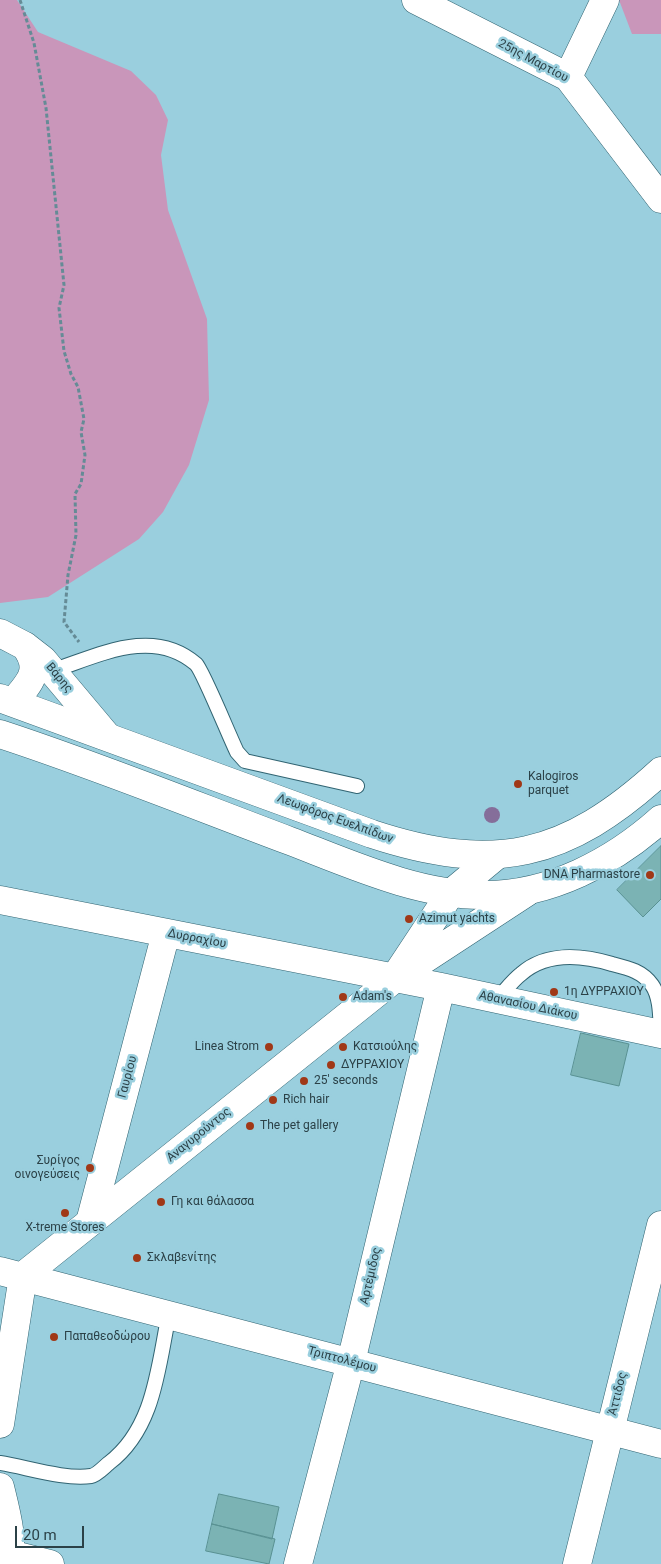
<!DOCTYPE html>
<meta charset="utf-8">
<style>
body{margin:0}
#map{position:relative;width:661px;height:1564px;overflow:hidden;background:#9acfde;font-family:Roboto,sans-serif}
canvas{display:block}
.scale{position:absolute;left:15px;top:1526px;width:69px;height:22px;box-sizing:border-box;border:2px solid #2b4147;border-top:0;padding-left:6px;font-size:15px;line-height:18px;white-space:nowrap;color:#2b4147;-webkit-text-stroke:4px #9acfde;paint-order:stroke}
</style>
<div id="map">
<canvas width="661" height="1564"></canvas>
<div class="scale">20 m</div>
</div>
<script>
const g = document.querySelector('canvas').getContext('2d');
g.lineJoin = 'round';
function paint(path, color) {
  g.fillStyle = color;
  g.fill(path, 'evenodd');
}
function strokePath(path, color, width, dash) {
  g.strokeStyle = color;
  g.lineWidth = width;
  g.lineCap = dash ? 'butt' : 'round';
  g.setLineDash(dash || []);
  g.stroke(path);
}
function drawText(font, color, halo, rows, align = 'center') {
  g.font = font + ' Roboto,sans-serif';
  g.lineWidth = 5;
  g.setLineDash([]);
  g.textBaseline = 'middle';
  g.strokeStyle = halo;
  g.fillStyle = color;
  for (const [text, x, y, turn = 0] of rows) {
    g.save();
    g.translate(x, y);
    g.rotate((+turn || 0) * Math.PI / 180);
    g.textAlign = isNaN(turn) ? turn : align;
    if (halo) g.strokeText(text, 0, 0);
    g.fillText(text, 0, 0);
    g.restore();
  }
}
paint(new Path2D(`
 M0,0H17L38,32L131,71L156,95L168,120L161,155L168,210L207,319L209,400L189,465L163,512L139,539L48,597L0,603Z
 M619,0H661V34H632Z`), '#c996ba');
const building = new Path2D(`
 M661,846V899L643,917L617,890Z
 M581,1033L629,1044L619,1086L571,1075Z
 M219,1494L279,1507L272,1539L212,1524Z
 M212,1524L275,1539L269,1564L206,1551Z`);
paint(building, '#7bb3b4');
strokePath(building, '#599192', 1);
const lane = new Path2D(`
 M54,670C100,655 153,627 196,664C203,671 230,738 237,752L245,761L357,786
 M497,999C505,991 512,981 521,974C546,952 582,955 612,964C628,968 642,971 652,985C661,998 660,1018 661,1034
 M0,1463C26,1467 65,1480 91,1476C97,1475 104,1467 109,1463C155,1428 158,1366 169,1314`);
const street = new Path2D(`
 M416,0L568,77L661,199
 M568,77L605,0
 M0,633L25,646L43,660L106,735
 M13,702C30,683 43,669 25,646
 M0,900L441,987L661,1034
 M90,1222L166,933
 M10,1554L50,1564
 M298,1564L351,1362L441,987
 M577,1564L661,1225`);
const secondary = new Path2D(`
 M399,971L450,894L497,855
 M0,1271L661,1444
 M23,1276L394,979L527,892
 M0,1424L23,1276
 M0,1487C6,1512 14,1539 8,1564`);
const primary = new Path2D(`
 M0,698L372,834C494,874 566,858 661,771
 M0,734C98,766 194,805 290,841C350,864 420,896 485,895C550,895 613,862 661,819`);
strokePath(lane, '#316472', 16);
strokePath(street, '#316472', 29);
strokePath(secondary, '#316472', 29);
strokePath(primary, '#316472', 29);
strokePath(new Path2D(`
 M20,0L34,43L46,108L64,285L59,308L64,351L71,374L78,387L84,419L81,432L85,455L81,484L75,494L76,535L68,575L64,622L79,642`), '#658b96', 3, [4, 2.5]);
strokePath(lane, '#fff', 14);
strokePath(street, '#fff', 28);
strokePath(secondary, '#fff', 28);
strokePath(primary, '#fff', 28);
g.fillStyle = '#856e9a';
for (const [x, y] of [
 [492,815]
]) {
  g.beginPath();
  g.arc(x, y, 8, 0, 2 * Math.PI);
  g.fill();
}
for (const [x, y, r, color] of [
 [518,784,5,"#a03817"],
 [650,875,5,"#a03817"],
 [409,919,5,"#a03817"],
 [554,992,5,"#a03817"],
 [343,997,5,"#a03817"],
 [269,1047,5,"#a03817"],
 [343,1047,5,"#a03817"],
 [331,1065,5,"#a03817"],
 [304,1081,5,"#a03817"],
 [273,1100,5,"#a03817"],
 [250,1126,5,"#a03817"],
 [90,1168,5,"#a03817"],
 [161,1202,5,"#a03817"],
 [65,1213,5,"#a03817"],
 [137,1258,5,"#a03817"],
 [54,1337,5,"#a03817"]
]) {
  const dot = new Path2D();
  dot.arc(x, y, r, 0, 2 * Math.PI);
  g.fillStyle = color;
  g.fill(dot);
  strokePath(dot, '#9acfde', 2);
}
drawText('12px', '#2b4147', '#9acfde', [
 ["25ης Μαρτίου",533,61,28],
 ["Βάρης",59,678,50],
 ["Λεωφόρος Ευελπίδων",335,819,20],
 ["Δυρραχίου",197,939,11],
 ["Αθανασίου Διάκου",528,1006,12],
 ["Γαυρίου",128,1077,-75],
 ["Αναγυρούντος",199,1135,-39],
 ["Αρτέμιδος",371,1276,-77],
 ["Τριπτολέμου",342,1360,15],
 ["Άττιδος",618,1394,-76]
]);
drawText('12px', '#2b4147', '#9acfde', [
 ["Kalogiros",528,777],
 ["parquet",528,791],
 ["DNA Pharmastore",640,875,"right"],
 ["Azimut yachts",419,919],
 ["1η ΔΥΡΡΑΧΙΟΥ",564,992],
 ["Adam's",353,997],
 ["Linea Strom",259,1047,"right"],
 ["Κατσιούλης",353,1047],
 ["ΔΥΡΡΑΧΙΟΥ",341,1065],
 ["25' seconds",314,1081],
 ["Rich hair",283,1100],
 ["The pet gallery",260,1126],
 ["Συρίγος",80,1161,"right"],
 ["οινογεύσεις",80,1175,"right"],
 ["Γη και θάλασσα",171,1202],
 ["X-treme Stores",65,1228,"center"],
 ["Σκλαβενίτης",147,1258],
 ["Παπαθεοδώρου",64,1337]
], 'left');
</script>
